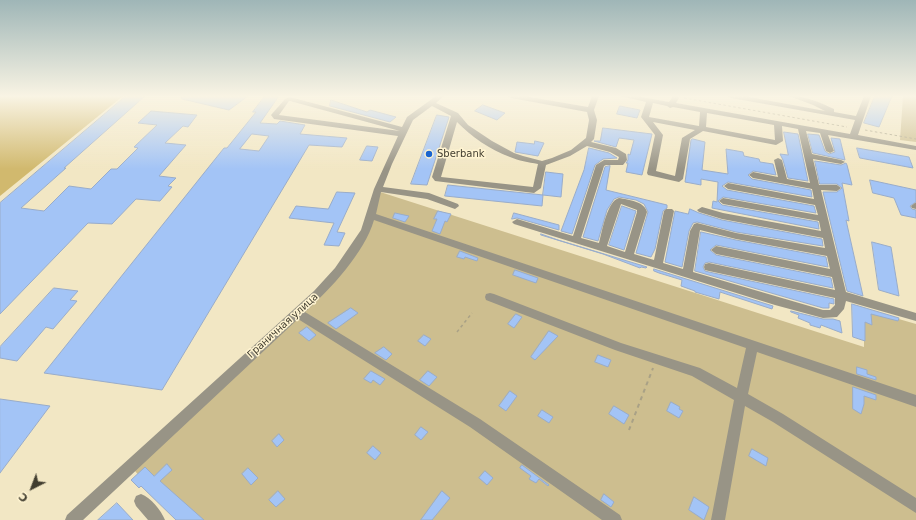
<!DOCTYPE html>
<meta charset="utf-8">
<style>
body{margin:0}
#map{position:relative;width:916px;height:520px;overflow:hidden;background:#f2e7c4;font-family:"DejaVu Sans",sans-serif}
canvas{display:block}
.north{position:absolute;left:12px;top:468px;width:40px;height:40px;-webkit-text-stroke:3px #fff4d1;paint-order:stroke;rotate:222deg;font-size:11px;font-weight:700;line-height:16px;text-align:center;color:#413d2f}
.north::after{content:'';display:block;margin:auto;width:14px;height:18px;background:#413d2f;clip-path:polygon(50% 0,100% 100%,50% 72%,0 100%)}
</style>
<div id="map">
<canvas width="916" height="520"></canvas>
<div class="north">С</div>
</div>
<script>
const g = document.querySelector('canvas').getContext('2d');
g.lineJoin = 'round';
function paint(path, color) {
  g.fillStyle = color;
  g.fill(path, 'evenodd');
}
function strokePath(path, color, width, dash) {
  g.strokeStyle = color;
  g.lineWidth = width;
  g.lineCap = dash ? 'butt' : 'round';
  g.setLineDash(dash || []);
  g.stroke(path);
}
function drawText(font, color, halo, rows, align = 'center') {
  g.font = font + ' "DejaVu Sans",sans-serif';
  g.lineWidth = 3;
  g.setLineDash([]);
  g.textBaseline = 'middle';
  g.strokeStyle = halo;
  g.fillStyle = color;
  for (const [text, x, y, turn = 0] of rows) {
    g.save();
    g.translate(x, y);
    g.rotate((+turn || 0) * Math.PI / 180);
    g.textAlign = isNaN(turn) ? turn : align;
    if (halo) g.strokeText(text, 0, 0);
    g.fillText(text, 0, 0);
    g.restore();
  }
}
paint(new Path2D(`
 M903,96H916V142L900,140Z
 M377,191L864,347V309L916,324V520H176L130,465L318,294L355,249Z`), '#cdbe8f');
paint(new Path2D(`
 M0,96H123L0,196Z`), '#d1b96e');
const building = new Path2D(`
 M126,96H145L64,168H66L21,208L44,211L69,186L91,189L111,169H117L138,148L134,147L157,125L138,123L151,111L197,115L188,127L183,126L165,143L186,145L159,176L176,178L168,186L172,187L160,201L136,199L112,224L88,223L0,314V203Z
 M182,96H248L229,110L182,99Z
 M265,96H279L260,123L277,124L280,121L305,125L300,134L347,138L342,147L309,145L162,390L44,373L224,148H227L256,112H253ZM252,134L269,136L259,151L240,149Z
 M875,96H892L879,127L864,123Z
 M331,100L367,112L370,110L396,117L390,122L330,106Z
 M483,105L505,113L497,120L475,111Z
 M620,106L640,110L637,118L617,114Z
 M437,115L449,117L427,185L411,184Z
 M603,128L652,134L642,175L626,172L628,163H626L628,160V154L630,155L634,140L619,138L616,147L594,141H600Z
 M784,132L798,134L808,181L788,178L783,160L780,154L788,155Z
 M808,134L819,135L825,151L829,154L835,152L831,138L840,139L845,160L813,153Z
 M693,139L705,142L702,170L728,174L726,149L743,152L744,156L759,159L760,162L773,164L776,175L753,171L748,175L752,179L811,190L812,197L728,182L722,186L727,190L814,206L816,213L723,197L718,201L722,205L818,222L819,229L712,208L713,201L717,202L718,182L701,179V185L685,182L691,140Z
 M535,141L544,143L538,156L515,152L517,142L534,144Z
 M367,146L378,147L372,161L360,160Z
 M589,148L609,153L617,158L603,159L595,165L572,234L561,231L584,170Z
 M857,148L909,157L913,168L860,158Z
 M815,161L841,165L846,163L847,165L852,185L842,183L849,221L846,220L863,296L847,291L823,192H837L842,188L837,184H820Z
 M610,166L606,190L667,205V208L663,211L655,249L651,257L636,253L648,212L644,204L636,200L619,197L614,199L607,210L598,241L583,237L605,167Z
 M546,172L563,174L561,197L543,195Z
 M870,180L916,190V202L910,206L912,209L916,210V218L901,215L894,198L873,193Z
 M448,185L543,195L542,206L445,196Z
 M337,192L355,193L337,232L345,233L339,246L324,245L334,223L289,218L296,206L328,209Z
 M622,206L636,211L624,250L609,245Z
 M690,209L699,213L722,220L822,239L823,246L736,232L697,222L693,223L689,231L682,267L665,262L675,211L688,214Z
 M438,211L451,214L447,222L445,221L440,234L432,231L437,219H434Z
 M395,213L409,216L405,222L393,218Z
 M514,213L559,225V230L517,218L512,219Z
 M701,232L736,240L826,257L828,267L716,245L710,250L716,255L831,278L833,288L709,262L705,263L703,267L705,271L709,272L834,299V304L829,303V308H823L695,271Z
 M541,234L558,240L647,267L646,268L641,267L640,268L603,254L541,235Z
 M872,242L891,247L899,296L879,290Z
 M460,251L478,258L477,261L465,257L464,259L457,257Z
 M654,269L773,306L772,309L720,292L719,299L695,292V291L681,286L682,280L659,273L654,271Z
 M515,270L538,278L536,283L513,275Z
 M54,288L78,291L70,300L77,301L53,329L46,327L17,361L0,358V347Z
 M852,304L899,318L898,321L871,314L872,325L865,322V341L853,337Z
 M351,308L358,313L336,329L328,323Z
 M791,311L823,319H833L840,321L842,333L821,325L820,328L810,325V323L798,318L799,315L791,312Z
 M516,314L522,317L514,328L508,324Z
 M307,327L316,335L309,341L299,333Z
 M549,331L558,336L535,360L531,357Z
 M424,335L431,339L425,346L418,341Z
 M384,347L392,354L386,360L375,353Z
 M598,355L611,360L608,367L595,362Z
 M857,367L867,370V374L876,377V380L857,374Z
 M371,371L385,379L380,385L373,380L371,383L364,379Z
 M428,371L437,377L429,386L420,380Z
 M853,387L876,395V400L864,396V404L861,414L853,409Z
 M510,391L517,396L506,411L499,406Z
 M0,399L50,406L0,473Z
 M671,402L680,407L679,409L683,411L679,418L667,411Z
 M614,406L629,415L624,424L609,414Z
 M542,410L553,417L549,423L538,416Z
 M421,427L428,432L421,440L415,435Z
 M279,434L284,440L277,447L272,441Z
 M373,446L381,453L375,460L367,453Z
 M752,449L768,458L766,466L749,456Z
 M167,464L172,470L160,481L204,520H176L141,486L139,488L131,480L145,467L154,476Z
 M522,465L549,485L548,486L539,479L536,483L529,479L531,476L520,468Z
 M248,468L258,478L251,485L242,474Z
 M485,471L493,478L487,485L479,478Z
 M278,491L285,499L276,507L269,500Z
 M442,491L450,498L432,520H421Z
 M604,494L614,502L611,507L601,500Z
 M694,497L709,507L704,520L689,510Z
 M117,503L133,520H98Z`);
paint(building, '#a3c4f6');
strokePath(building, '#99acc9', 1);
strokePath(new Path2D(`
 M684,98L847,127
 M865,130L916,139`), '#a9a186', 1, [2.5, 2.5]);
strokePath(new Path2D(`
 M457,332L472,313`), '#a9a186', 1.5, [3, 3]);
strokePath(new Path2D(`
 M629,430L653,368`), '#a9a186', 2, [4, 4]);
paint(new Path2D(`
 M436,96H444L436,103L458,113L468,125L492,141L514,153L523,156L542,161L552,158L571,150L586,138L589,120L587,112L511,98L508,96H524L588,107L592,96H599L594,110L597,120L594,139L591,142L616,148L626,154L627,160L623,165H606L604,166L581,238L599,243C602,232 607,201 619,198C629,200 644,201 647,212L634,254L654,260L664,211L666,209H672L674,211L663,263L683,269L690,231L694,224L697,223L736,233L825,248L823,238L722,219L699,212L697,210L702,207L723,213L821,231L819,221L723,204L719,201L723,198L818,215L815,205L728,189L724,186L728,183L814,199L812,189L753,178L749,175L753,172L778,177L774,160L778,158L782,160L787,179L810,183L798,129L782,126L783,141L776,145L703,131L690,139L683,179L679,182L648,175L647,173L655,135L641,117L646,102L620,96H636L669,102L673,96H680L676,103L850,134L855,120L731,98L728,96H744L825,111L813,105L789,96C806,96 819,102 834,109V112L856,116L864,96H871L858,135L916,146V150L828,135L834,151L830,153L826,151L820,133L806,131L812,154L841,160L845,162L841,164L813,159L819,185H837L841,188L837,191L821,190L846,292L916,313V321L846,301L844,309L837,317L823,318L775,305L514,224L512,222L517,219L573,236L596,165L604,160H618L619,157L610,152L587,146L570,156L546,165L541,188L534,193L435,181L432,177L451,116L432,106L413,120L392,164L383,187L429,193L458,204L459,206L455,209L427,199L381,192L376,214L916,395V407L757,352L748,394L783,414L916,498V513L773,422L745,406L725,520H711L734,400L692,376L615,350L486,300L485,297L486,294L490,293L494,294L621,343L700,368L737,388L746,348L374,220C365,252 330,290 305,312L480,419L620,515L622,520H602L470,427L298,319L83,520H65L67,515L314,291L335,268L361,230L374,189L398,136L274,119L271,115L285,99L290,97L402,127L407,117ZM289,101H290L400,131L279,115ZM653,103L667,106L670,108L673,107L700,112L699,126L649,117ZM707,113L774,125L775,140L706,127ZM457,122C471,136 490,150 510,157C519,161 528,162 538,164L533,187L441,177ZM653,122L695,130L682,138L675,176L656,171L663,135ZM621,204L637,210V212L625,252L607,246ZM700,230L736,239L827,256L830,269L716,246L711,250L716,254L832,277L835,290L709,263L705,264L704,267L705,270L709,271L835,298V305L830,310H823L693,272Z
 M915,203H916V209L912,208L911,206Z
 M141,494C151,498 161,510 165,520H148L136,506L134,501L136,496Z`), '#989486');
const sky = g.createLinearGradient(0, 0, 0, 169);
sky.addColorStop(0, '#9fb6b7');
sky.addColorStop(0.57, '#f9f4e4');
sky.addColorStop(1, '#f9f4e400');
g.fillStyle = sky;
g.fillRect(0, 0, 916, 169);
for (const [x, y, r, color] of [
 [429,154,4,"#1a64ce"]
]) {
  const dot = new Path2D();
  dot.arc(x, y, r, 0, 2 * Math.PI);
  g.fillStyle = color;
  g.fill(dot);
  strokePath(dot, '#fff4d1', 1.5);
}
drawText('10px', '#413d2f', '#fff4d1', [
 ["Sberbank",437,154]
], 'left');
drawText('10px', '#413d2f', '#fff4d1', [
 ["Граничная улица",283,326,-42]
]);
</script>
